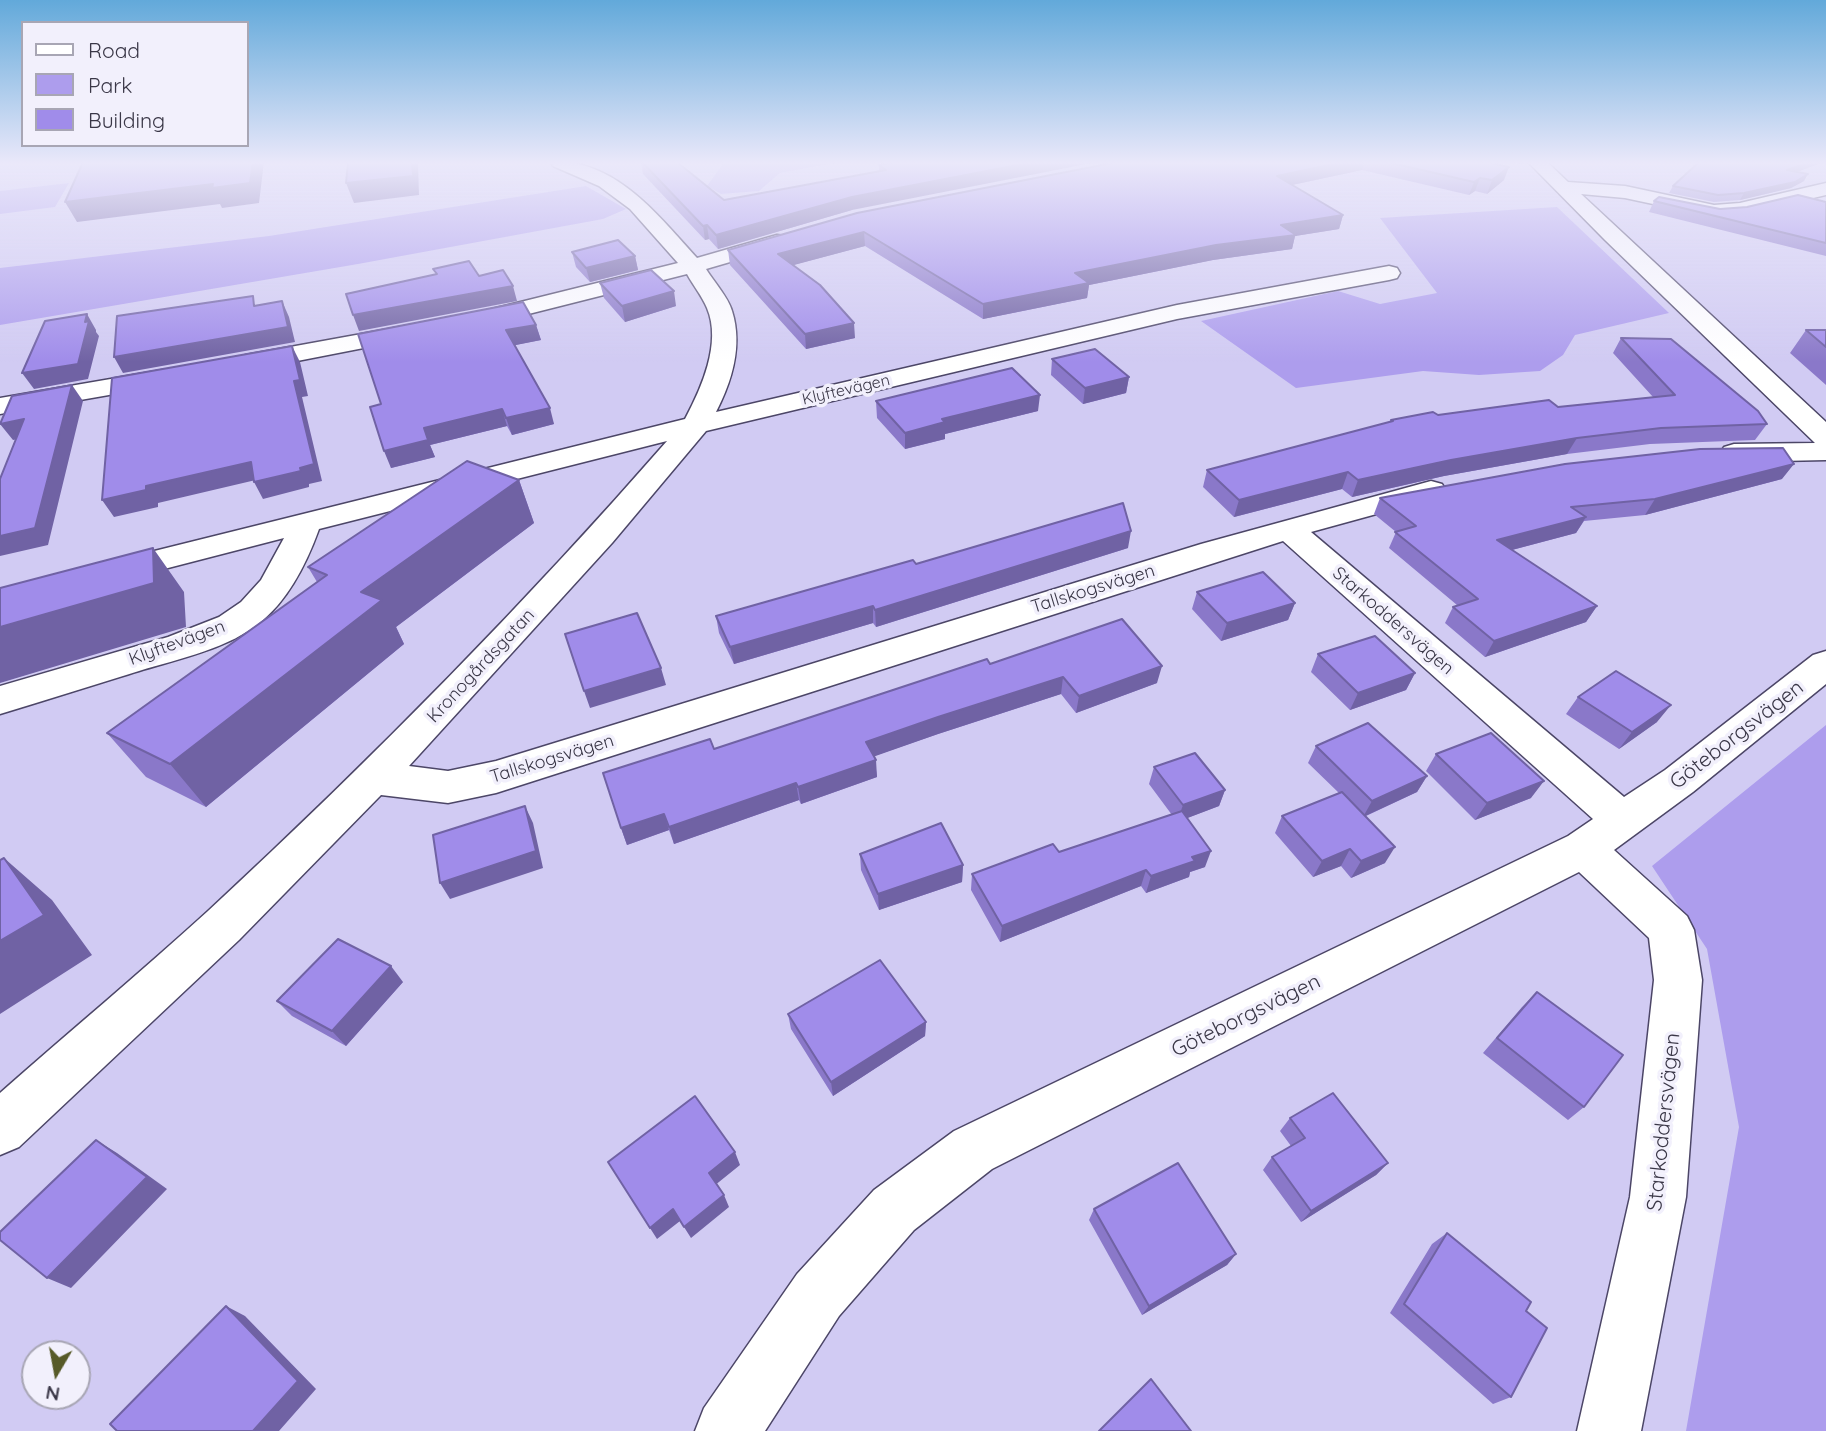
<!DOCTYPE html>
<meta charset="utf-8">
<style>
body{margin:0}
#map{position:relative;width:1826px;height:1431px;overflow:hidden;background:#d1cbf3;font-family:Quicksand,sans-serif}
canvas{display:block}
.legend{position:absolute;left:21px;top:21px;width:228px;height:126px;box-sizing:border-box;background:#f2f0fc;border:2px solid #a8a6b4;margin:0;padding:9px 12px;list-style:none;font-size:21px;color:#3a3747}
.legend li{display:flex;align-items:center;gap:14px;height:35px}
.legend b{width:35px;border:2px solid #a8a6b4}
.north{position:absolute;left:21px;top:1340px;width:70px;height:70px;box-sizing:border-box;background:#f2f0fc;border:2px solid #a8a6b4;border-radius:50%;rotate:190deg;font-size:19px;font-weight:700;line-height:28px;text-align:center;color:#3a3747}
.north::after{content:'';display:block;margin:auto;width:24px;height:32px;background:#575a28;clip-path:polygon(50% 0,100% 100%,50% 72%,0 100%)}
</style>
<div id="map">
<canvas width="1826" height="1431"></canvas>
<ul class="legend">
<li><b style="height:9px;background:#fff"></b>Road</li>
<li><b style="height:19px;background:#ad9ded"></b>Park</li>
<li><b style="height:19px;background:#a08cea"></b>Building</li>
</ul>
<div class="north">N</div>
</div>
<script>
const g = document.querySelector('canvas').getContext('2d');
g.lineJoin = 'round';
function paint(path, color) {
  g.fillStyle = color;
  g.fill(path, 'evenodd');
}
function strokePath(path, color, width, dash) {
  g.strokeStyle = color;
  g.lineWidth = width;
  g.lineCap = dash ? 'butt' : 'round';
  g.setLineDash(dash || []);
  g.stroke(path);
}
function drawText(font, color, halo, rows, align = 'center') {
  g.font = font + ' Quicksand,sans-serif';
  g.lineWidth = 7;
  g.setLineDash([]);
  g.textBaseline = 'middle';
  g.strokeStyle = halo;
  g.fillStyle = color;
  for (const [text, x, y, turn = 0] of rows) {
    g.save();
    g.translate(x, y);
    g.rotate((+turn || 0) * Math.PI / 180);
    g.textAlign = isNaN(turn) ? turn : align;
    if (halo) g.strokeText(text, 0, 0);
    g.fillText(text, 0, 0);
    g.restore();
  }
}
paint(new Path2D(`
 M724,162H841L780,173L759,191L721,194L707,186Z
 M69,183L55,207L0,214V191Z
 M586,186L626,209L603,219L358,264L0,325V268L269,236Z
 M1557,207L1669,313L1575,335L1563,355L1540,371L1479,375L1423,371L1296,388L1201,321L1338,291L1380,304L1437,293L1380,218Z
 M1826,725V1431H1686L1739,1127L1707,949L1652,866Z`), '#ad9ded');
const minor = new Path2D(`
 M551,162C614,158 658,215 697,258L777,235L785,236L788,241L785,246L706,269C714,282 728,297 732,311C743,346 732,381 716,412L1177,305L1389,266L1397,268L1400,273L1397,278L1389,280L1177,319L706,431L612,543L409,766L448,771L496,761L1201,544L1431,481L1442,484L1446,490L1442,496L1311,532L1624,797L1665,770L1813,655L1826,651V684L1693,792L1614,850L1687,916L1694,930L1702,980L1686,1197L1641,1431H1577L1630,1197L1654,980L1649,938L1579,872L992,1169L914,1230L839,1316L765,1431H695L704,1408L797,1274L874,1190L954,1131L1568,836L1593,819L1283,541L496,793L448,803L381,795L239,940L19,1147L0,1155V1093C69,1032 140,973 208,911C369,762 523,606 667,441L319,529C307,562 290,597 263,620C229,649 181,658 139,671C93,685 47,700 0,714V686L168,637L219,617L241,602L261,580L284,538L110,583L98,579L93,572L98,565L685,419C701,389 722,343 707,308C702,296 693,285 687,274L477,327L468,325L465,320L468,315L678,263L630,209L599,186L553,166Z
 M1528,162H1547L1568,182L1625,186L1714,205L1740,203L1826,183V195L1740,215L1714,217L1625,198L1581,194L1826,422V460L1734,462L1724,459L1720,453L1724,447L1734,444L1815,443L1605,240Z
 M411,325L420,327L423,332L420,337L246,371L237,368L233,363L237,358L246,355Z
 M163,370L172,372L176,378L172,384L0,414V398Z`);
strokePath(minor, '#4c4667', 3);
paint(minor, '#fff');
paint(new Path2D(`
 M641,162L724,200L879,171V165L896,162L852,210L718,249L709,239L705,240L643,174Z
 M1117,162H1486L1504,180L1487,194L1475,191L1469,195L1362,170L1292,185L1343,215L1339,229L1295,236L1292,249L1213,260L1089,285L1087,298L983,319L865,246L793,265L855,338L806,349L730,265L728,250Z
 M1506,162H1526L1524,164Z
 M1699,162H1824L1797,172L1804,181L1791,188L1740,200L1714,202L1669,193L1673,186Z
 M1654,201L1720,209L1826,202V256L1649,212Z
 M572,252L635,256L638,270L590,282L576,267Z
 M600,283L676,306L625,322L604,298Z
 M536,325L541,340L515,345L554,424L512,435L507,426L430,445L435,457L391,468L381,404Z
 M1806,330H1826V385L1790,353Z
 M1621,338L1767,424L1755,440L1650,444L1567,454L1444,476L1352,497L1342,489L1234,517L1203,487L1207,470L1391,422V420L1438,415L1558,407L1653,397L1613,353Z
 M1052,359L1129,377L1126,393L1083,404L1051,375Z
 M876,401L1038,411L945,434V439L905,449L877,418Z
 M1782,479L1645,515L1584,521L1576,533L1512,550L1597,606L1586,622L1485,657L1445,623L1453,607L1457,605L1389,548L1396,532L1374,514L1380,498Z
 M519,480L534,523L396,627L404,644L206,807L146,777L107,733L317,582L308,567Z
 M1128,548L876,627L873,623L734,664L719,633L716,616L916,564Z
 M1197,592L1295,603L1288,620L1221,641L1192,609Z
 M1318,654L1415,673L1406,690L1350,710L1311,672Z
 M990,664L1157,683L1076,713L1061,694L938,734L874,756L877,777L801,804L799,800L674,844L669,830L627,845L621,828L714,749Z
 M1578,697L1657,722L1619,749L1566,714Z
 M1316,746L1427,776L1417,792L1366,816L1385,863L1351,878L1341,866L1313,877L1275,833L1282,816L1339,793L1308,763Z
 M1436,754L1531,798L1475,820L1426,771Z
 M1154,767L1225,790L1219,806L1187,818L1205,867L1190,872L1189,877L1146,893L1141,886L1000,942L971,890L972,874L1059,852L1172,815L1149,784Z
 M860,854L963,865L962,882L879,910L861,870Z
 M403,982L346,1046L292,1016L277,1001Z
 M1537,992L1584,1107L1568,1120L1483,1053L1522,1007Z
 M788,1014L926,1022L925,1036L833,1096L791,1029Z
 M1290,1118L1388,1163L1376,1175L1301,1222L1263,1170L1272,1157L1291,1146L1280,1131Z
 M1094,1209L1236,1254L1227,1265L1142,1315L1089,1220Z
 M1447,1233L1526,1311L1511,1397L1493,1404L1390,1313L1432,1244Z`), '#8a78c9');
paint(new Path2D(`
 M253,162H264L259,203L222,208L220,204L77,222L65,202Z
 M412,162H418L419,195L354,203L346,183Z
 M1033,162H1097L852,210L718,249L716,235L852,197Z
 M1343,162H1364L1362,170L1273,189L1277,176Z
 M1810,162H1824L1783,177L1787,170Z
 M1509,167L1504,180L1487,194L1492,180Z
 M1808,174L1804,181L1791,188L1740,200L1744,193Z
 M1480,178L1475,191L1469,195L1474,182Z
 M1343,215L1339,229L1295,236L1292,249L1213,260L1089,285L1087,298L983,319V304L1075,273L1281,225Z
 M707,225L709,239L705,240L703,226Z
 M864,232L865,246L779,269L778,254Z
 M635,256L638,270L590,282L586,268Z
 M513,286L517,301L359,331L353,315Z
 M674,291L676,306L625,322L622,306Z
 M282,301L289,317L295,342L123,373L114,357Z
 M87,314L96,330V332L99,336L88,379L34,389L22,373L85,322Z
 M854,323L855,338L806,349L805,334Z
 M536,325L541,340L511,346L506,330Z
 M292,346L300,362L308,396L302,397L322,481L309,484V487L263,499L254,482L300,468Z
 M1129,377L1126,393L1083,404L1085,388Z
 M72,385L83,401L48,545L0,556V536Z
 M1040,395L1038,411L945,434V439L905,449V433L942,419Z
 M550,408L554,424L512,435L506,418Z
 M502,409L507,426L430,445L435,457L391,468L384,451L424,428Z
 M24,419L36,436L13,440L0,424Z
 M1577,438L1567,454L1444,476L1352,497L1358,480L1451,460Z
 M251,462L260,479L158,503V507L114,517L102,500L146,486Z
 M1794,464L1782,479L1645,515L1655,499Z
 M1348,472L1342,489L1234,517L1239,500Z
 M519,480L534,523L396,627L404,644L206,807L170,764L361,592Z
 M1586,517L1576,533L1489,556L1497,540Z
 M1131,531L1128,548L876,627L875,610Z
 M153,548L184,592L186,627L0,683V627Z
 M1295,603L1288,620L1221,641L1227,623Z
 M873,606V623L734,664L730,647Z
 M1597,606L1586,622L1485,657L1494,641Z
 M1162,666L1157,683L1076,713L1079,696Z
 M661,668L666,685L590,708L584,691Z
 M1415,673L1406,690L1350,710L1358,693Z
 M1063,677L1061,694L938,734L867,759L866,742L938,717Z
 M1671,705L1657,722L1619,749L1632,732Z
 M876,760L877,777L801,804L798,787Z
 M1427,776L1417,792L1363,817L1372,801Z
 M1544,781L1531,798L1475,820L1487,803Z
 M796,783L799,800L674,844L669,827Z
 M1225,790L1219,806L1177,822L1183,805Z
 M525,806L533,823L543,868L450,899L440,883Z
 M664,814L669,830L627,845L621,828Z
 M1395,847L1385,863L1351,878L1361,861Z
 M1350,849L1341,866L1313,877L1322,861Z
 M1211,851L1205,867L1190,872L1189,877L1146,893L1151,876L1192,857Z
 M4,858L52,900L92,955L0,1014V941Z
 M963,865L962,882L879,910L878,894Z
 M1146,870L1141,886L1000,942L1002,926Z
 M391,966L403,982L346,1046L332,1031Z
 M926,1022L925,1036L833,1096L831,1082Z
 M96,1140L117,1153L167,1189L71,1288L47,1278Z
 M735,1152L740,1165L714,1186L709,1173Z
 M1388,1163L1376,1175L1301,1222L1311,1211Z
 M724,1195L729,1207L691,1238L684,1227Z
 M673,1209L680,1221L657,1239L650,1228Z
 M1236,1254L1227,1265L1142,1315L1149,1306Z
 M226,1306L245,1316L316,1389L279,1431H253Z`), '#7062a4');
const building = new Path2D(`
 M83,162H253L250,183L212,188L213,184L65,202Z
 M348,162H412L413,176L346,183Z
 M642,162H677L724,200L886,170L879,165L896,162H1033L852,197L716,235L707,225L703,226Z
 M1117,162H1343L1277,176L1343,215L1281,225L1296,235L1216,245L1075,273L1089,283L983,304L864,232L778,254L820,285L854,323L805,334L728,250L857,213Z
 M1387,162H1486L1509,167L1492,180L1480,178L1474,182Z
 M1699,162H1810L1787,170L1808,174L1795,182L1744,193L1718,195L1673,186Z
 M1798,195L1826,202V243L1654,201L1659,197L1720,209L1747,207Z
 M618,240L635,256L586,268L572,252Z
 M469,261L479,276L503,270L513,286L353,315L346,294L437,274L433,269Z
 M651,270L674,291L622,306L600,283Z
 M253,296L254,306L282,301L288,327L114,357L117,316Z
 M523,302L536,325L506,330L550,408L506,418L502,409L424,428L428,440L384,451L370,407L381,404L358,334Z
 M87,314L85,322L89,321L78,364L22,373L45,321Z
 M1806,330H1826V347Z
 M1621,338L1671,339L1758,411L1767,424L1661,428L1577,438L1451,460L1358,480L1348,472L1239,500L1207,470L1393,421L1391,420L1433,412L1438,415L1549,400L1558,407L1675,395Z
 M292,346L300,380L294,381L314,464L300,468L301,471L254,482L251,462L146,486V490L102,500L112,378Z
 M1095,349L1129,377L1085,388L1052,359Z
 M1012,368L1040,395L942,419L945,422L905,433L876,401Z
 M72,385L35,528L0,536V479L24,419L0,424L12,396Z
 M1783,448L1794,464L1655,499L1571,507L1586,517L1497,540L1597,606L1494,641L1453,607L1478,599L1395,532L1416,526L1380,498L1565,464L1700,449Z
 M467,461L519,480L361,592L382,600L170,764L107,733L327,575L308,567Z
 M1123,503L1131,531L875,610L873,606L730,647L716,616L913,560L916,564Z
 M153,548L154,583L0,627V588Z
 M1263,572L1295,603L1227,623L1197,592Z
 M637,613L661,668L584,691L565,634Z
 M1122,619L1162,666L1079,696L1063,677L938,717L866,742L876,760L798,787L796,783L669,827L664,814L621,828L603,773L710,739L714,749L987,659L990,664Z
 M1375,636L1415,673L1358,693L1318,654Z
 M1616,671L1671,705L1632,732L1578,697Z
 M1368,723L1427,776L1372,801L1316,746Z
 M1491,733L1544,781L1487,803L1436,754Z
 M1195,753L1225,790L1183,805L1154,767Z
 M1342,792L1395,847L1361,861L1350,849L1322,861L1282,816Z
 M525,806L536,851L440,883L433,835Z
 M1182,811L1211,851L1192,857L1195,861L1151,876L1146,870L1002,926L972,874L1053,844L1059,852Z
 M941,823L963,865L878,894L860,854Z
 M4,858L44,915L0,941V860Z
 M338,939L391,966L332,1031L277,1001Z
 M880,960L926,1022L831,1082L788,1014Z
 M1537,992L1623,1055L1584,1107L1497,1038Z
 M1333,1093L1388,1163L1311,1211L1272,1157L1305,1138L1290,1118Z
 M695,1096L735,1152L709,1173L724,1195L684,1227L673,1209L650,1228L608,1162Z
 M96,1140L147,1177L47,1278L0,1240V1232Z
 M1178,1163L1236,1254L1149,1306L1094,1209Z
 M1447,1233L1531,1302L1526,1311L1547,1328L1511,1397L1404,1304Z
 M226,1306L298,1381L253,1431H117L110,1424Z
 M1151,1379L1191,1431H1099Z`);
paint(building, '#a08cea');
strokePath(building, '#7062a4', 2);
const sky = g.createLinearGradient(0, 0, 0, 362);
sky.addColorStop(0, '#62a9da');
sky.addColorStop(0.45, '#eae8fa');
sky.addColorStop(1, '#eae8fa00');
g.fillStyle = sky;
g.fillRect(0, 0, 1826, 362);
drawText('16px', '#3a3747', '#f2f0fc', [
 ["Klyftevägen",846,390,-13]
]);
drawText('18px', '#3a3747', '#f2f0fc', [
 ["Tallskogsvägen",1093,589,-17],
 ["Starkoddersvägen",1393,621,41],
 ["Klyftevägen",177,643,-20],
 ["Kronogårdsgatan",481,666,-47],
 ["Tallskogsvägen",552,759,-17]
]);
drawText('21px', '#3a3747', '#f2f0fc', [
 ["Göteborgsvägen",1737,735,-38],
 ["Göteborgsvägen",1246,1016,-26],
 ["Starkoddersvägen",1664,1122,-84]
]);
</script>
